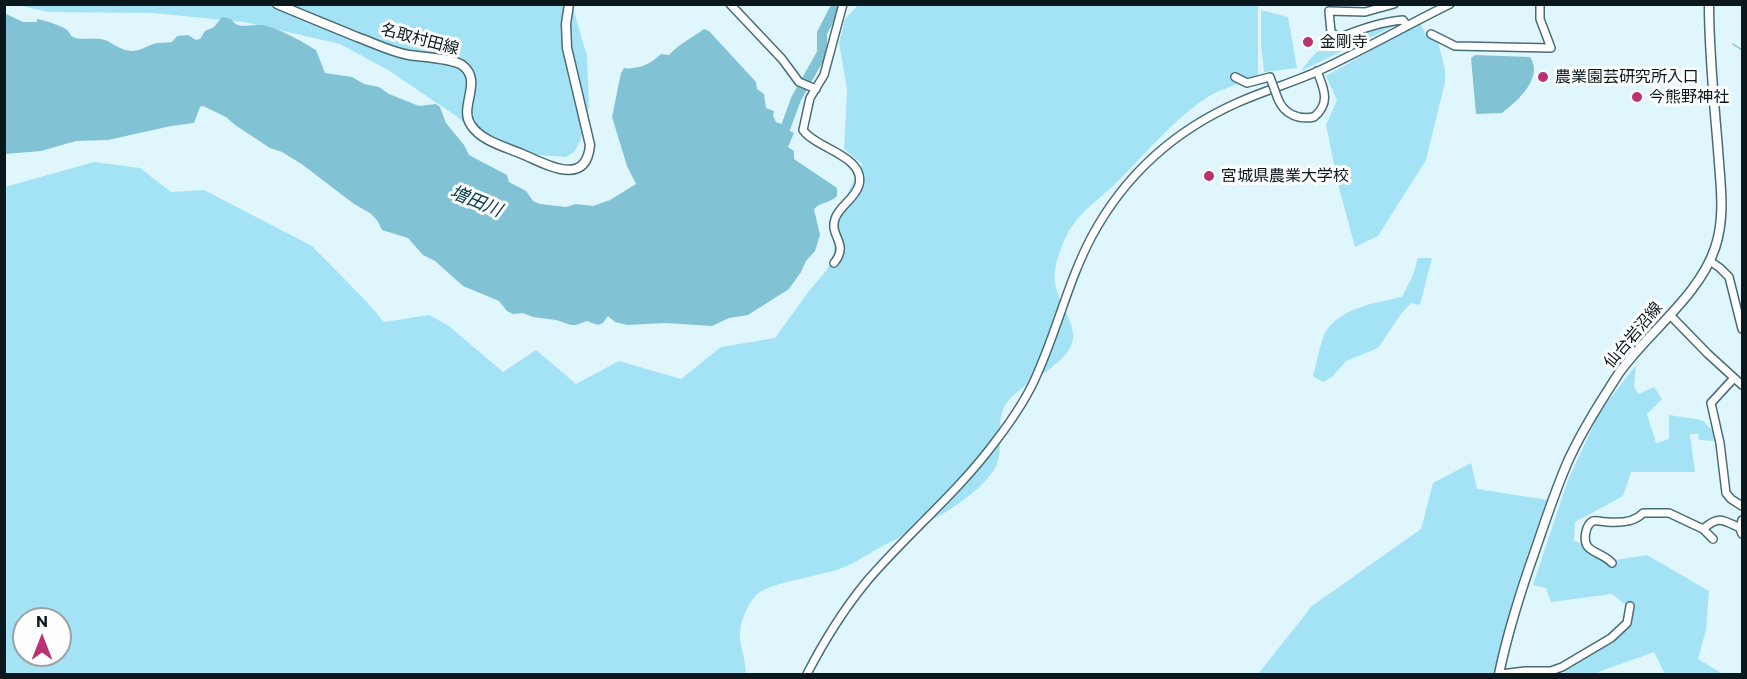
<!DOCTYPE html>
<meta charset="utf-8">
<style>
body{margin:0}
#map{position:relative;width:1747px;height:679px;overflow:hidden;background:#dff6fd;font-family:Commissioner,sans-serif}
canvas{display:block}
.frame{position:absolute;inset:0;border:6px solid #0a181d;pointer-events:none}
.north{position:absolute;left:12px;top:607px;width:60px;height:60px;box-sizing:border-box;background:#fefefe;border:2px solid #9ca2a4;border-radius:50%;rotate:0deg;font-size:16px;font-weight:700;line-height:24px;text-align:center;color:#0a181d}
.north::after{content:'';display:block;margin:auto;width:21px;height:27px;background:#b93274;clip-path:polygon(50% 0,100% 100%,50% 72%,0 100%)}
</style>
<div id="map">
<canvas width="1747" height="679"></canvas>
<div class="frame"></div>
<div class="north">N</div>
</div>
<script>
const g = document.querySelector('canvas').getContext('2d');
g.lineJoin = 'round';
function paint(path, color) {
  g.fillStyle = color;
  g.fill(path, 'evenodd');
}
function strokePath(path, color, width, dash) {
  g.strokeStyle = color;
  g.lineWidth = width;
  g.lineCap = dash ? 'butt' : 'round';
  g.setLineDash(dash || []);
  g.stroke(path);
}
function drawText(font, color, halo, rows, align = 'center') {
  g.font = font + ' Commissioner,"Noto Sans JP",sans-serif';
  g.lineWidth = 6;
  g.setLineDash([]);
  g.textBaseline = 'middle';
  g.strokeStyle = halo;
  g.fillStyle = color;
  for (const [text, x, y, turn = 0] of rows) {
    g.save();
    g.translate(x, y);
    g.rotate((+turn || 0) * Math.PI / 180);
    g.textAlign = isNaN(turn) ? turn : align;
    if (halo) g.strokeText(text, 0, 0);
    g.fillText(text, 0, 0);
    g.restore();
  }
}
paint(new Path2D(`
 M17,5H572L587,56L589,106L580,142L574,152L566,157L538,155L501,146L480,137L456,116L388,70L340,44L244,22L153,13L49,12Z
 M858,5H1258V78C1243,83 1225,87 1211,95C1174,118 1143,157 1112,187C1100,198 1081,212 1073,225C1064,237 1057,257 1055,271C1051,297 1076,319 1073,340C1068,365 1025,381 1008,401C992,421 1007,450 994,470C971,504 918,527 883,546C871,552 860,560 847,566C825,576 773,581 757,594C753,598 749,605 747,609C732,639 745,646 746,674H5V187L94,162L140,168L171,192L204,190L312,246L366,301L384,322L429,315L449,326L503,372L536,350L576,384L619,361L681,379L721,347L775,338L809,291L826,271L834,256V221L862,164L844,149L847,89L839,43L845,19ZM24,619H60V655H24Z
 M1261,10L1288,17L1297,68L1264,72L1261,44Z
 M1400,23L1301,71C1306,65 1312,55 1320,50C1338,40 1379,25 1400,23Z
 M1420,23L1427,36L1438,42L1445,69V82L1426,160L1378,236L1355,247L1339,188L1326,125L1337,100L1326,76Z
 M1418,258H1432L1420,305L1411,303L1401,314L1378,348L1346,361L1333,376L1323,382L1313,376C1317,363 1319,348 1324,335C1336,309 1377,302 1402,297L1413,275Z
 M1636,365L1634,386L1638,394L1654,387L1662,399L1647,414L1656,443L1669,439V415L1702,420L1714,432V441L1699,440L1698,434H1690L1695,472H1631L1623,496L1575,522L1574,540L1609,561L1647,555L1709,591L1706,630L1698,659L1723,674H1665L1654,652L1598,672L1597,674H1565L1564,669L1612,638L1633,611L1612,594L1551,602L1546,588L1533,585L1568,480L1599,413Z
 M1471,463L1477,489L1548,500C1525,558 1507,614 1495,674H1258L1312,606L1421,529L1433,483Z`), '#a4e3f6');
paint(new Path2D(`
 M4,13L23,22H37V19C43,20 63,26 67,30C70,32 70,36 73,37C82,41 91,37 101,39C112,41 118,50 131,51C140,51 145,47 153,44C158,42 166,43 172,42L177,36L188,35L196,40L200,39L205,31L214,27L222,17L231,19C238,30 248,24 260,25C278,27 301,41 316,50L325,73L352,77L364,84L379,87L389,94L419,106L436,104L440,107L446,123L464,145L469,155L507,175L509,182L526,191L533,201L540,204L566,207L576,204L593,206L610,200L636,184L627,166L612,117L621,73L624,68C637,70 651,64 661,54L669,55C680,43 692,38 704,29L709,31L756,82L757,89L764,94L766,108L774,111L773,116L776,122L782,124V127L794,133L788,147L794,151V159L837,188V196C831,203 820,202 814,209L820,235L815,251L806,261L801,272L789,289L748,315L729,318L712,326L666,323L627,325L615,322L608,316L603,323L598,325L587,321L576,325H571L556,320L533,317L523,313L513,314L507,311L499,301L463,286L435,261L423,255L408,238L382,230L377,220L370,213L354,204L303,165L282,152L270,148L235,125L226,117L203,106L200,107L194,123L171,126L108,140L76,141L41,151L5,154Z
 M1475,55L1530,57C1544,77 1518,101 1502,113L1476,114L1471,58Z`), '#82c2d5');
strokePath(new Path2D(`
 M1733,44L1742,50`), '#82c2d5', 1.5);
strokePath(new Path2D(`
 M781,140L796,99L822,53V33L837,4`), '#82c2d5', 10);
const minor = new Path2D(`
 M730,4L782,59L799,82L816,89
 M1394,4L1365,12L1329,11L1331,32L1339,38C1360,29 1380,22 1403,20L1407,26
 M1431,34L1455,46L1551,48L1540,19V4
 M1235,77L1247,83L1270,77L1271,80
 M1278,99C1284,114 1298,120 1314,117C1331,103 1324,89 1317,71
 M1710,261L1720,268L1729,277L1742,329
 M834,263C850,243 829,237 835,219C839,206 855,199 859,185C866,156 816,149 803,130L810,98L824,75L843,4
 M1670,315L1708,354L1742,385
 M1734,378L1711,403L1720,443L1726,493L1731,499L1742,506
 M1742,520L1740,529L1742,534
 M1703,529L1713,539
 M1612,563C1605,555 1595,554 1588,547C1583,541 1585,525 1593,521C1597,520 1603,522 1607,522C1619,523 1634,523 1643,513H1669L1703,529C1719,515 1723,520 1740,528
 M807,674C824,641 844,609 867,581C908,533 958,492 995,442C1012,420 1028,397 1038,372C1058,327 1069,279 1092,236C1125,175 1175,130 1239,102C1264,91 1291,83 1316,72C1362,51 1405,26 1450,4
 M1501,674L1525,671H1551L1562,667L1611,638L1627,623L1630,606`);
const major = new Path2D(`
 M277,4C303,15 330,26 357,37C374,43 391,52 409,55C422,57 451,58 462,65C484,81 458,107 471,125C481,141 506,147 522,154C544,163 586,189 590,145L567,48L566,24L569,4
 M1499,674C1508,631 1521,590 1536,548C1546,519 1556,488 1569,459C1583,429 1601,401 1619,373C1648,332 1699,296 1715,248C1726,216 1720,182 1718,149C1714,101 1709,53 1709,4`);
strokePath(minor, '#496d77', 10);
strokePath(major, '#496d77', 11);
strokePath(minor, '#fff', 7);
strokePath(major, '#fff', 8);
const minorBridge = new Path2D(`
 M1271,80L1278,99`);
strokePath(minorBridge, '#496d77', 10, []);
strokePath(minorBridge, '#fff', 7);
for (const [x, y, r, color] of [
 [1308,42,6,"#b93274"],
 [1543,77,6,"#b93274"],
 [1637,97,6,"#b93274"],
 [1209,176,6,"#b93274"]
]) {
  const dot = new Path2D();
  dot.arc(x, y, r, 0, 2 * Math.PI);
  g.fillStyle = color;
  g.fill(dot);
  strokePath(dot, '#fefefe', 2);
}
drawText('16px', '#0a181d', '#fefefe', [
 ["名取村田線",420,39,15],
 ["仙台岩沼線",1633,335,-50]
]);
drawText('16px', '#0a181d', '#fefefe', [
 ["金剛寺",1320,42],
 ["農業園芸研究所入口",1555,77],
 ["今熊野神社",1649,97],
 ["宮城県農業大学校",1221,176]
], 'left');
drawText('italic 18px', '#003d4a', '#fefefe', [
 ["増田川",476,201,22]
]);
</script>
